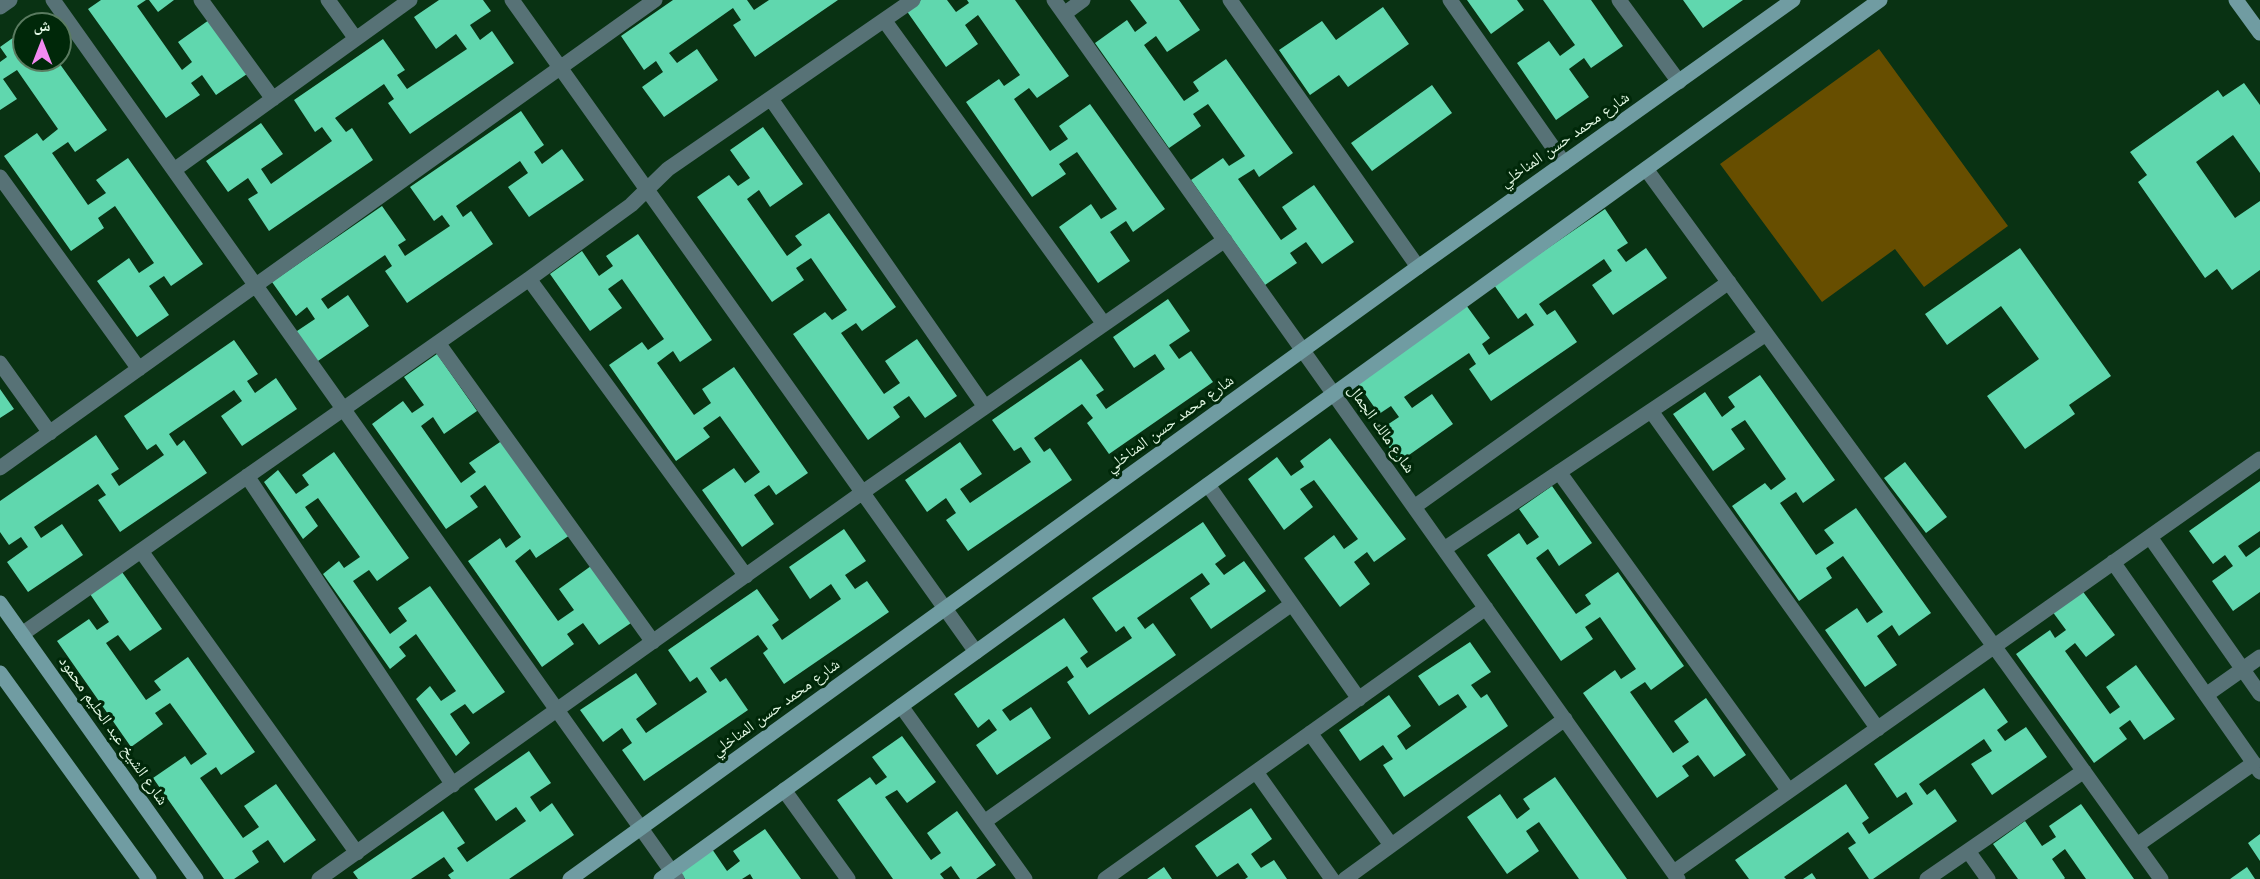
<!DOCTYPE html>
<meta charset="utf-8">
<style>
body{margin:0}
#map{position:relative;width:2260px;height:879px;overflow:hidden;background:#093213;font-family:Arial,"Noto Naskh Arabic",sans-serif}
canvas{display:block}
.north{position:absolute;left:12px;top:12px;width:60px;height:60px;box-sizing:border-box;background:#002809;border:2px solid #5a7b60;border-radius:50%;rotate:0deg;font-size:16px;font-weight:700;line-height:24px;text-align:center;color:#e1f7e3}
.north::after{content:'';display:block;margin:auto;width:21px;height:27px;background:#f38af1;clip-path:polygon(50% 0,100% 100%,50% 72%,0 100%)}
</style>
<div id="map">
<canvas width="2260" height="879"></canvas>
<div class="north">ش</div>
</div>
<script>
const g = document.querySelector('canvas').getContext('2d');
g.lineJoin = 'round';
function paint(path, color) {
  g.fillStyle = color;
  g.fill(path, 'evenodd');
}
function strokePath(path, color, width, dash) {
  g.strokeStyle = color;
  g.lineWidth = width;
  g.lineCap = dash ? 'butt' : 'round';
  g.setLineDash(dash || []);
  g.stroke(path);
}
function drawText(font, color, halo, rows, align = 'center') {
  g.font = font + ' Arial,"Noto Naskh Arabic",sans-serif';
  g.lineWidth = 6;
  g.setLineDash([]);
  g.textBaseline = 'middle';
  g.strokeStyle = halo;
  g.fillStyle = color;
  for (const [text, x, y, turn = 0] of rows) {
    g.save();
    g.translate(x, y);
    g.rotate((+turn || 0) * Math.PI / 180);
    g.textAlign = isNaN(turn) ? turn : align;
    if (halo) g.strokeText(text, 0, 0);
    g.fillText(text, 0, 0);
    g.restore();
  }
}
paint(new Path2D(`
 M1879,49L2008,226L1924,287L1895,249L1822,302L1720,164Z`), '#674e00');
paint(new Path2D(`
 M101,0H146L137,6L182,70L192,62L178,42L209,20L247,74L216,95L202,75L191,83L200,95L166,118L88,9Z
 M149,0H174L158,12Z
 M439,0H483L491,11L470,25L480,40L492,31L514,63L410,134L388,103L394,99L384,84L335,118L346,132L352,128L373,160L269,231L248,199L258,193L248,178L228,192L206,161L261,123L283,154L261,169L271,184L332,141L322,127L315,132L294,100L383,39L405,70L397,75L407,89L467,49L456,34L436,49L414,17Z
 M673,0H747L754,10L769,0H838L755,57L733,25L741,20L733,8L669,53L677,63L697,49L718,80L664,117L642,87L663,72L656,61L644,70L621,36Z
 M921,0H947L956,12L969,3L967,0H1015L1069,76L1037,98L1029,88L1014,99L1050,151L1068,139L1059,126L1090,104L1165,209L1133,232L1126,221L1110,232L1130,261L1098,283L1059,227L1091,204L1101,219L1117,209L1077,152L1059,164L1066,174L1032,197L966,102L999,79L1004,86L1020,75L978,15L965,25L978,44L946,67L906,10Z
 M1130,0H1179L1200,30L1167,52L1156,36L1144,45L1184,101L1199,91L1193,82L1226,59L1293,153L1259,177L1254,169L1238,179L1281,240L1297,229L1282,207L1314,185L1354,242L1322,264L1306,242L1290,253L1297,263L1265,285L1191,180L1223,158L1229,166L1245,156L1208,104L1193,114L1201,126L1169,148L1095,43L1127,20L1135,32L1147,23Z
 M1467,0H1517L1524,10L1491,34Z
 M1543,0H1591L1623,46L1591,68L1584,58L1569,69L1589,97L1556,120L1517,63L1549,41L1560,56L1575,45Z
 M1683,0H1743L1703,28Z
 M1383,7L1409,44L1348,87L1339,75L1310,95L1279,50L1322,21L1336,40Z
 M24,30V60H57L107,130L75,152L68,142L52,153L88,205L106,193L96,180L128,158L203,264L171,286L164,276L149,286L169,315L137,337L97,281L129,258L139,273L154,263L115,206L98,218L104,228L71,251L4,156L37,133L43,141L58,129L17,70L3,79L17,99L0,110V62L7,57L0,47Z
 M2244,83L2260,105V173L2233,135L2196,162L2235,218L2260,201V270L2232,290L2217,269L2205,278L2138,182L2147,175L2130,152L2218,90L2223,97Z
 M1432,85L1452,113L1372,171L1351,143Z
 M521,111L544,145L534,152L542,164L562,149L584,180L529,217L508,187L528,173L520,161L456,206L463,217L471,211L493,244L407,303L385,271L392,266L385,255L321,299L328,309L348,295L369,326L315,363L294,333L315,319L307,307L296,316L272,282L382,206L406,240L398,245L405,256L450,226L442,215L434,221L410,187Z
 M763,127L803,184L770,207L759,190L747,199L787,256L802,245L795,236L829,213L896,307L862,331L856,323L841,333L884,394L900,383L885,361L917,339L957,396L925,418L909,396L893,407L900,417L868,440L793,334L825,312L832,320L847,310L811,258L796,268L804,280L772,302L697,197L729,175L738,186L750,178L730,150Z
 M1605,209L1628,243L1617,250L1626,262L1646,248L1667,278L1613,315L1592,285L1612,271L1604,259L1539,304L1547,315L1555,310L1577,342L1491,401L1469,369L1476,364L1469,353L1404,397L1412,408L1432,394L1453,424L1399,462L1378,431L1399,417L1391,406L1379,414L1356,381L1466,305L1490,338L1482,344L1489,355L1534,325L1526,313L1518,319L1494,285Z
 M638,234L712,340L680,362L673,351L657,363L694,415L711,403L702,389L734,367L808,473L776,495L769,485L754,495L774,524L742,547L702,490L734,468L745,483L760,472L720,416L703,428L710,437L676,461L609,365L642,342L648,350L664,339L622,279L608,289L622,308L590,331L550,274L582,251L599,276L613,266L606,256Z
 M2020,248L2111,376L2069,405L2075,414L2025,449L1987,396L2039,359L2001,306L1947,345L1925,314Z
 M1168,299L1190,331L1169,345L1179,359L1191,351L1213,382L1109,454L1087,423L1093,418L1082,404L1034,438L1044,452L1050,448L1072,480L968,551L946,520L956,513L946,498L927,512L905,480L960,442L982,474L960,489L970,503L1031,462L1021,447L1014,451L992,420L1081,359L1104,390L1096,395L1106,409L1165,369L1155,354L1134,368L1113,337Z
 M234,340L258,374L247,381L255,393L276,378L297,409L242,446L221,416L242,401L234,390L169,434L177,446L184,440L207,473L120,532L98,500L106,495L98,484L34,527L41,538L62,524L83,555L28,592L7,562L28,547L21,537L9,545L0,532V501L96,435L119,469L111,474L119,486L164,455L156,444L147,450L124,416Z
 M437,354L477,411L444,434L433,417L421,426L461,483L476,472L469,463L503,440L570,535L536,558L530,549L515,561L558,621L574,610L559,589L591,566L631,623L599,645L583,623L567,634L574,644L542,667L468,561L500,538L506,548L521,537L485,485L470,496L478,507L446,529L372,424L403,401L412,413L424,405L404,377Z
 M1760,375L1835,480L1803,503L1796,492L1780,503L1816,555L1834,543L1824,530L1856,508L1931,613L1899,636L1892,625L1877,636L1897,665L1865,687L1825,630L1857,608L1867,623L1883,612L1843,556L1826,568L1832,578L1799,601L1732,506L1765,483L1771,490L1786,479L1745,420L1731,429L1745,449L1713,471L1673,414L1705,392L1722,417L1735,407L1728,397Z
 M0,389L14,409L0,418Z
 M1330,438L1406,539L1374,562L1367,552L1354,562L1370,584L1340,607L1304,558L1334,535L1344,549L1358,539L1314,480L1300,489L1313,507L1284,530L1248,479L1277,457L1291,476L1304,467L1300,461Z
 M334,452L409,558L377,581L369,570L353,581L390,634L407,621L398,608L430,586L505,692L473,714L465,704L450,714L470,743L456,756L416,699L430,686L441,701L456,691L416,634L399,647L406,656L390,669L323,574L339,561L344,568L360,557L318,498L305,507L318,526L303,539L264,482L278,470L296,494L309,485L302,475Z
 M1905,462L1947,517L1926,533L1884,478Z
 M2260,481V531L2238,546L2246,557L2260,547V592L2233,611L2212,581L2233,566L2225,555L2213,564L2189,531Z
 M1552,486L1592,543L1559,566L1548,549L1536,558L1576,614L1591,604L1585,595L1618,572L1684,666L1651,690L1645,682L1630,692L1673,753L1689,742L1674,721L1706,698L1746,755L1714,777L1698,755L1682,766L1689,776L1657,798L1583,693L1615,670L1621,679L1636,669L1600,617L1585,627L1593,639L1561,661L1487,555L1519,533L1527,545L1539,537L1519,509Z
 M1203,522L1226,556L1215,564L1224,575L1244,561L1266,591L1211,629L1190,598L1210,584L1202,573L1137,618L1145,629L1153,623L1176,655L1089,715L1067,682L1074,677L1067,666L1002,710L1010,721L1031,707L1051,738L997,775L976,745L997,730L989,719L978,728L954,694L1064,618L1088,652L1080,658L1087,668L1132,638L1124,626L1116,632L1092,598Z
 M844,529L866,561L845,575L855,589L867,581L889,612L784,684L763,653L768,649L758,635L710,668L720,682L726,678L748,710L644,781L622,750L632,743L622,728L603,742L580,710L636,673L657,704L636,719L646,733L707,692L697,677L690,682L668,650L757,589L779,620L772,625L782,640L841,599L831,584L810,599L789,567Z
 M122,572L162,629L130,651L118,635L106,643L146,700L161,690L154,681L188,657L255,752L221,775L216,767L200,778L243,838L259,827L244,806L276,784L316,840L284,863L268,840L252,851L259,862L234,879H224L153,778L185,756L191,765L207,754L170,703L155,713L163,724L131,747L57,641L89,619L97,630L109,622L90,594Z
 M2081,589L2115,635L2086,657L2075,643L2065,651L2110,714L2120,707L2106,687L2136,665L2175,719L2144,740L2130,720L2119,728L2127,739L2094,763L2016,654L2050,630L2055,638L2066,630L2052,611Z
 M1470,642L1491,672L1471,685L1481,698L1487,694L1508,726L1404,797L1383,765L1393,759L1383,745L1360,761L1339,730L1389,695L1411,726L1397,736L1406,750L1467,707L1458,694L1439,706L1418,676Z
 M1984,688L2008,722L1997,730L2005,741L2026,727L2047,757L1992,795L1971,764L1992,751L1984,739L1919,784L1927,795L1935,789L1957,821L1873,879H1869L1848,848L1856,843L1848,832L1784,877L1786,879H1749L1735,860L1846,784L1869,818L1862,823L1869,834L1913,804L1906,792L1897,798L1874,764Z
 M902,736L936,782L907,803L897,790L885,797L931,860L941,853L927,833L957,811L996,865L976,879H960L951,866L940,874L944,879H893L837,800L870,777L876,785L887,777L872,757Z
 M529,751L551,783L530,797L540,812L552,803L574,835L509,879H451L448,875L454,871L444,857L411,879H358L353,872L443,811L465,843L457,848L467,862L526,821L516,807L496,821L474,789Z
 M1555,777L1627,879H1579L1539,822L1526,831L1539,851L1507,874L1467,817L1500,794L1517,819L1530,809L1523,799Z
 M2081,804L2134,879H2086L2065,849L2052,859L2065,878L2064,879H2018L1993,844L2025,821L2042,846L2056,837L2049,826Z
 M1251,808L1272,839L1251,854L1261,868L1274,860L1287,879H1245L1248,877L1238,863L1217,877L1195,846Z
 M765,829L801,879H753L750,874L742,879H685L678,869L710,846L727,871L740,861L733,851Z
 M2260,834V861L2248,843Z
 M1164,867L1172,879H1147Z
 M2247,867L2255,879H2230Z
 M1812,873L1816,879H1803Z`), '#60d7ae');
strokePath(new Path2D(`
 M53,0L677,879
 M201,0L273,99
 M328,0L356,39
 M512,0L976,652
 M1054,0L1678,879
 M1230,0L1418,267
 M1450,0L1564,163
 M1619,0L1679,82
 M0,7L10,0
 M1064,14L1083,0
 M884,20L1104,324
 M771,99L985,407
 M1646,169L2007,664L2161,879
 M174,170L410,0
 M0,177L139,369
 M529,279L746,576
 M438,343L653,642
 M0,363L50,433
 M1651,411L1878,729
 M0,468L655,0
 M1559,472L1789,791
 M247,476L453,785
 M1208,485L1359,699
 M1414,507L1729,282
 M2150,537L2260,694
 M1444,549L1766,334
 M141,551L357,853
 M2113,562L2260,772
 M22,634L529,279L631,205L668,169L913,0
 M2206,695L2260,657
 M901,706L1025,879
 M1310,733L1391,845
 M1256,772L1332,879
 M784,790L848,879
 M984,822L1292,604
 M2137,845L2254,763
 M1968,851L1988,879
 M1674,872L2260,459
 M319,879L863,492L1225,240
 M1105,879L1486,608
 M1345,879L1565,719
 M1927,879L2084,771`), '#577276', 15);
strokePath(new Path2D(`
 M2236,0L2260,33
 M0,603L196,879
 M0,673L149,879
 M570,879L1418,267L1793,0
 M661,879L1880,0`), '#709ca2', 15);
drawText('16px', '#e1f7e3', '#002809', [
 ["شارع محمد حسن المناخلي",1565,140,-35],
 ["شارع محمد حسن المناخلي",1170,424,-36],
 ["شارع مالك الجمال",1381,429,55],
 ["شارع محمد حسن المناخلي",776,708,-36],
 ["شارع الشيخ عبد الحليم محمود",113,731,55]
]);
</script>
